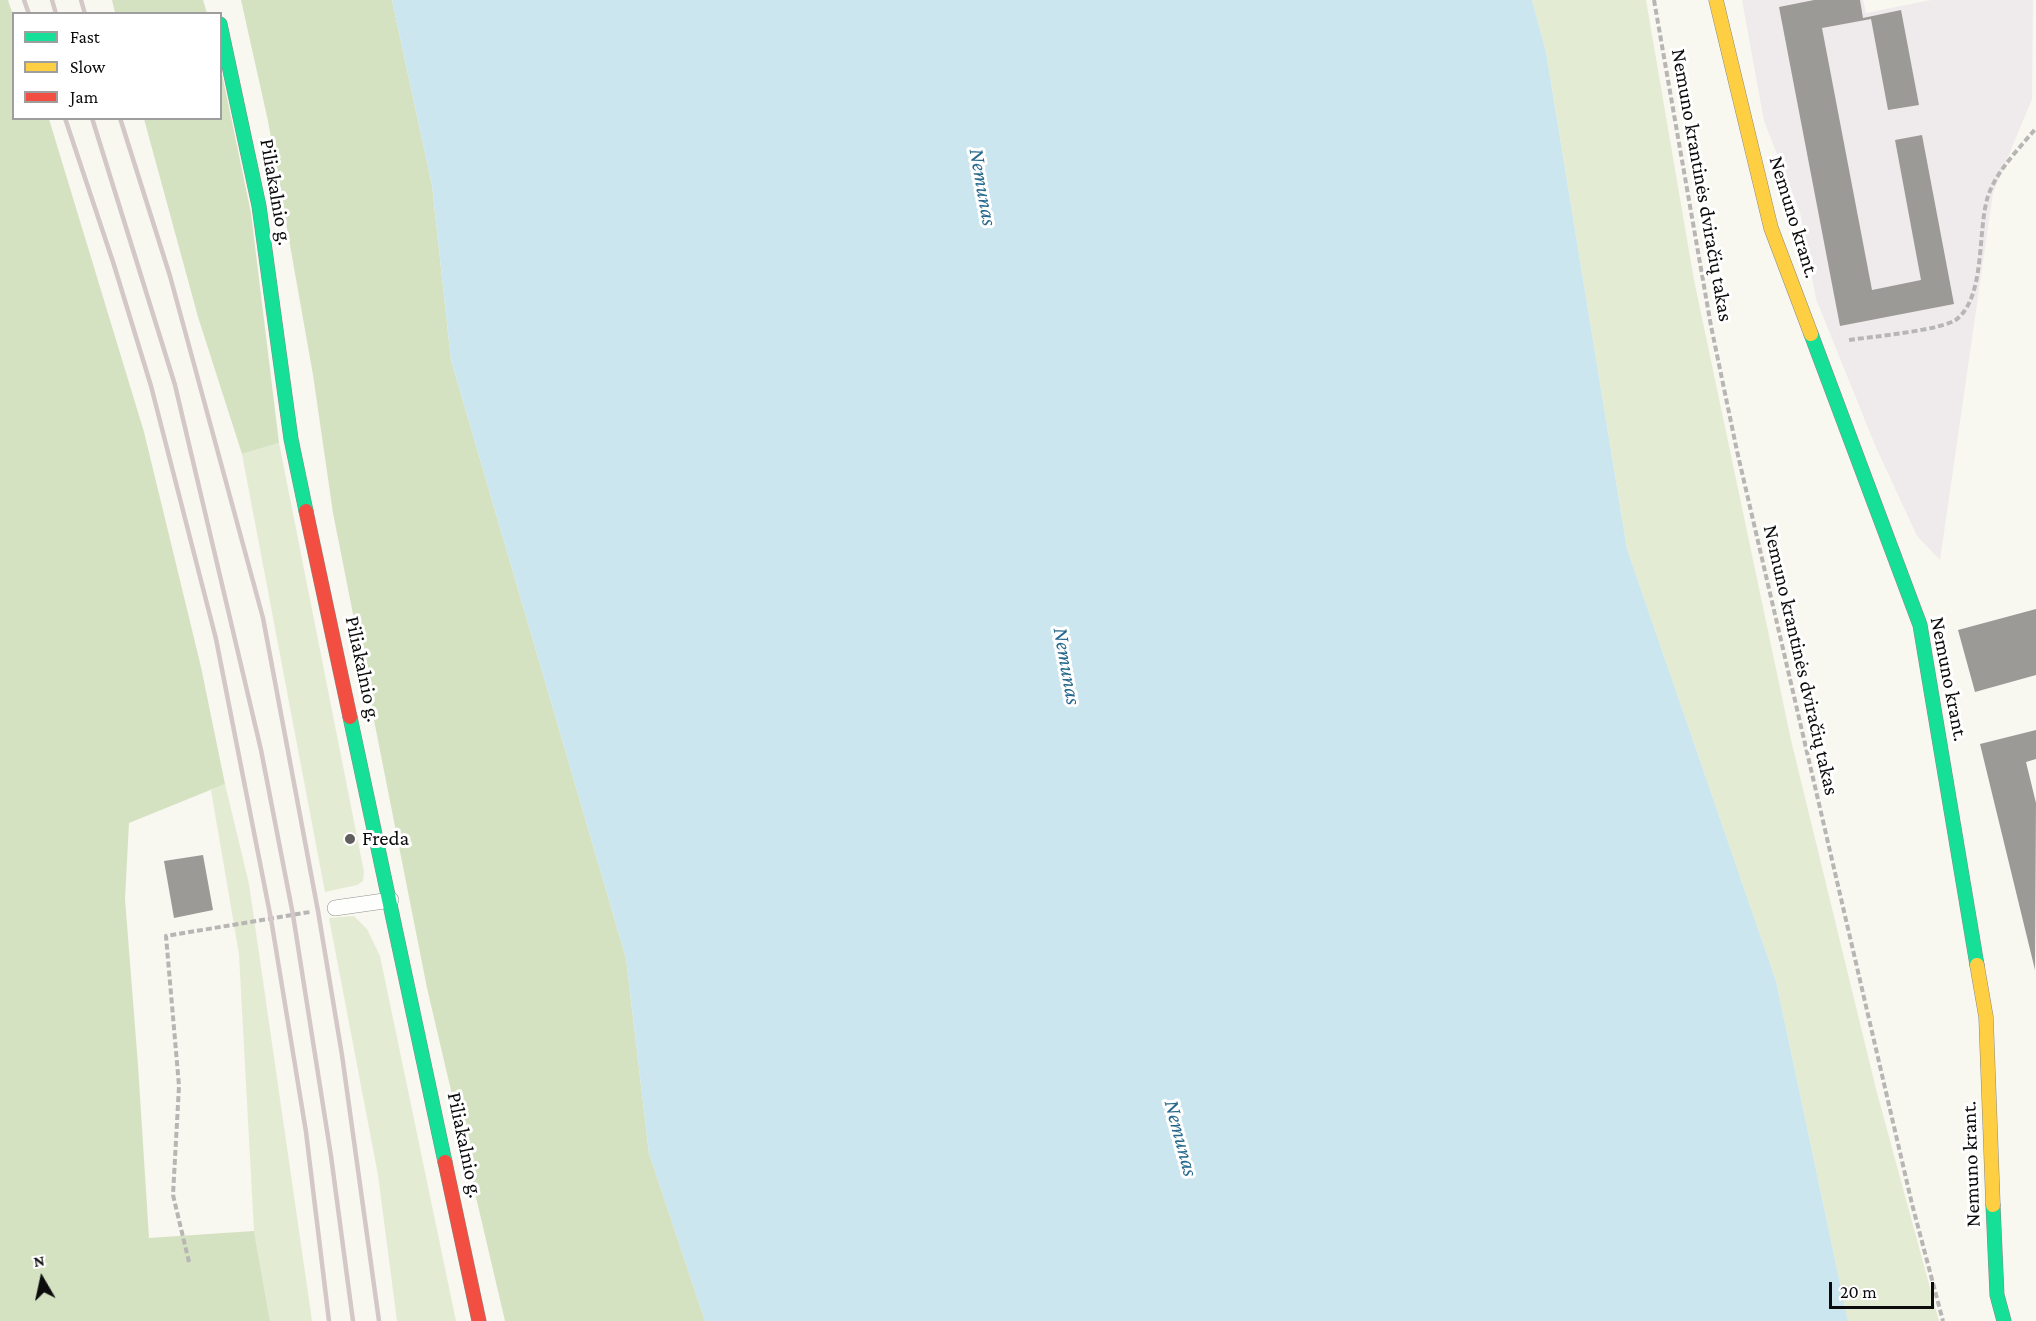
<!DOCTYPE html>
<meta charset="utf-8">
<style>
body{margin:0}
#map{position:relative;width:2036px;height:1321px;overflow:hidden;background:#f8f7f0;font-family:"Crimson Pro",serif}
canvas{display:block}
.legend{position:absolute;left:12px;top:12px;width:210px;height:108px;box-sizing:border-box;background:#fff;border:2px solid #9e9e9e;margin:0;padding:8px 10px;list-style:none;font-size:18px;color:#0c0c0c}
.legend li{display:flex;align-items:center;gap:12px;height:30px}
.legend b{width:30px;border:2px solid #9e9e9e}
.north{position:absolute;left:12px;top:1249px;width:60px;height:60px;-webkit-text-stroke:4px #fff;paint-order:stroke;rotate:351deg;font-size:16px;font-weight:700;line-height:24px;text-align:center;color:#0c0c0c}
.north::after{content:'';display:block;margin:auto;width:21px;height:27px;background:#0c0c0c;clip-path:polygon(50% 0,100% 100%,50% 72%,0 100%)}
.scale{position:absolute;left:1829px;top:1282px;width:105px;height:27px;box-sizing:border-box;border:3px solid #0c0c0c;border-top:0;padding-left:8px;font-size:18px;line-height:21px;white-space:nowrap;color:#0c0c0c;-webkit-text-stroke:4px #fff;paint-order:stroke}
</style>
<div id="map">
<canvas width="2036" height="1321"></canvas>
<ul class="legend">
<li><b style="height:8px;background:#16e098"></b>Fast</li>
<li><b style="height:8px;background:#ffcf43"></b>Slow</li>
<li><b style="height:8px;background:#f24e42"></b>Jam</li>
</ul>
<div class="north">N</div>
<div class="scale">20 m</div>
</div>
<script>
const g = document.querySelector('canvas').getContext('2d');
g.lineJoin = 'round';
function paint(path, color) {
  g.fillStyle = color;
  g.fill(path, 'evenodd');
}
function strokePath(path, color, width, dash) {
  g.strokeStyle = color;
  g.lineWidth = width;
  g.lineCap = dash ? 'butt' : 'round';
  g.setLineDash(dash || []);
  g.stroke(path);
}
function drawText(font, color, halo, rows, align = 'center') {
  g.font = font + ' "Crimson Pro",serif';
  g.lineWidth = 6;
  g.setLineDash([]);
  g.textBaseline = 'middle';
  g.strokeStyle = halo;
  g.fillStyle = color;
  for (const [text, x, y, turn = 0] of rows) {
    g.save();
    g.translate(x, y);
    g.rotate((+turn || 0) * Math.PI / 180);
    g.textAlign = isNaN(turn) ? turn : align;
    if (halo) g.strokeText(text, 0, 0);
    g.fillText(text, 0, 0);
    g.restore();
  }
}
paint(new Path2D(`
 M1742,0H1863L1866,13L1931,0H2033L2032,99L1993,193L1940,560L1917,536L1875,445L1816,299L1800,212L1764,121Z`), '#efebed');
paint(new Path2D(`
 M1532,0H1646L1694,280L1791,740L1876,1089L1939,1321H1848L1776,981L1627,549L1546,52Z
 M279,443L364,872L363,881L357,885L325,892L242,454Z
 M225,784L249,884L312,1321H270L254,1231L239,954L211,790Z
 M354,916L367,929L380,956L456,1321H397L378,1175L329,918Z`), '#e4ebd3');
paint(new Path2D(`
 M0,0H8L13,15L14,118L49,119L144,432L201,667L225,784L129,823L125,899L138,1065L149,1238L254,1231L270,1321H0Z
 M112,0H203L207,13H115Z
 M241,0H392L432,185L451,360L626,958L649,1153L705,1321H505L427,988L333,513L313,375L268,121Z
 M221,69L251,213L279,443L242,454L198,317L144,119L220,118Z`), '#d5e2c2');
paint(new Path2D(`
 M392,0H1532L1546,52L1627,549L1776,981L1848,1321H705L649,1153L626,958L451,360L432,185Z`), '#cbe6ee');
paint(new Path2D(`
 M1814,0H1860L1863,18L1901,10L1919,105L1888,110L1871,19L1822,28L1872,290L1921,280L1895,140L1922,135L1954,304L1840,326L1779,7Z
 M2036,609V675L1975,692L1958,630Z
 M2036,730V759L2026,762L2036,803L2035,970L1980,744Z
 M203,855L213,910L174,918L164,861Z`), '#9c9a96');
const lane = new Path2D(`
 M335,908L391,900`);
const fast = new Path2D(`
 M220,24L259,206L291,439L306,511
 M1811,334L1920,625L1977,965
 M350,717L445,1162
 M1993,1205L1997,1295L2004,1321`);
const slow = new Path2D(`
 M1716,0L1771,228L1811,334
 M1977,965L1986,1017L1993,1205`);
const jam = new Path2D(`
 M306,511L350,717
 M445,1162L479,1321`);
strokePath(lane, '#92928f', 16);
strokePath(fast, '#898885', 15);
strokePath(slow, '#898885', 15);
strokePath(jam, '#898885', 15);
strokePath(new Path2D(`
 M1654,0L1711,326L1737,451L1912,1204L1943,1321
 M1849,340C1870,337 1944,330 1957,319C1986,295 1977,231 1988,196C1997,170 2019,149 2036,128
 M189,1262L173,1195L179,1086L166,936L310,912`), '#b7b6b5', 4, [6, 3]);
strokePath(lane, '#fefefd', 15);
strokePath(fast, '#16e098', 14);
strokePath(slow, '#ffcf43', 14);
strokePath(jam, '#f24e42', 14);
strokePath(new Path2D(`
 M24,0L29,14
 M52,0L56,14
 M81,0L85,14
 M65,118L114,265L151,386L216,639L271,919L306,1132L329,1321
 M92,118L175,385L261,750L293,915L331,1156L353,1321
 M120,118L170,276L263,618L318,911L342,1055L379,1321`), '#d4c7c7', 4.5);
for (const [x, y, r, color] of [
 [350,839,6,"#5f5e5c"]
]) {
  const dot = new Path2D();
  dot.arc(x, y, r, 0, 2 * Math.PI);
  g.fillStyle = color;
  g.fill(dot);
  strokePath(dot, '#fff', 2);
}
drawText('21px', '#0c0c0c', '#fff', [
 ["Nemuno krantinės dviračių takas",1702,185,80],
 ["Piliakalnio g.",276,192,80],
 ["Nemuno krant.",1794,217,73],
 ["Nemuno krantinės dviračių takas",1801,660,77],
 ["Piliakalnio g.",363,669,78],
 ["Nemuno krant.",1949,679,79],
 ["Piliakalnio g.",465,1145,78],
 ["Nemuno krant.",1971,1164,-92]
]);
drawText('21px', '#0c0c0c', '#fff', [
 ["Freda",362,839]
], 'left');
drawText('italic 22px', '#26698c', '#fff', [
 ["Nemunas",983,187,80],
 ["Nemunas",1067,666,80],
 ["Nemunas",1181,1138,75]
]);
</script>
